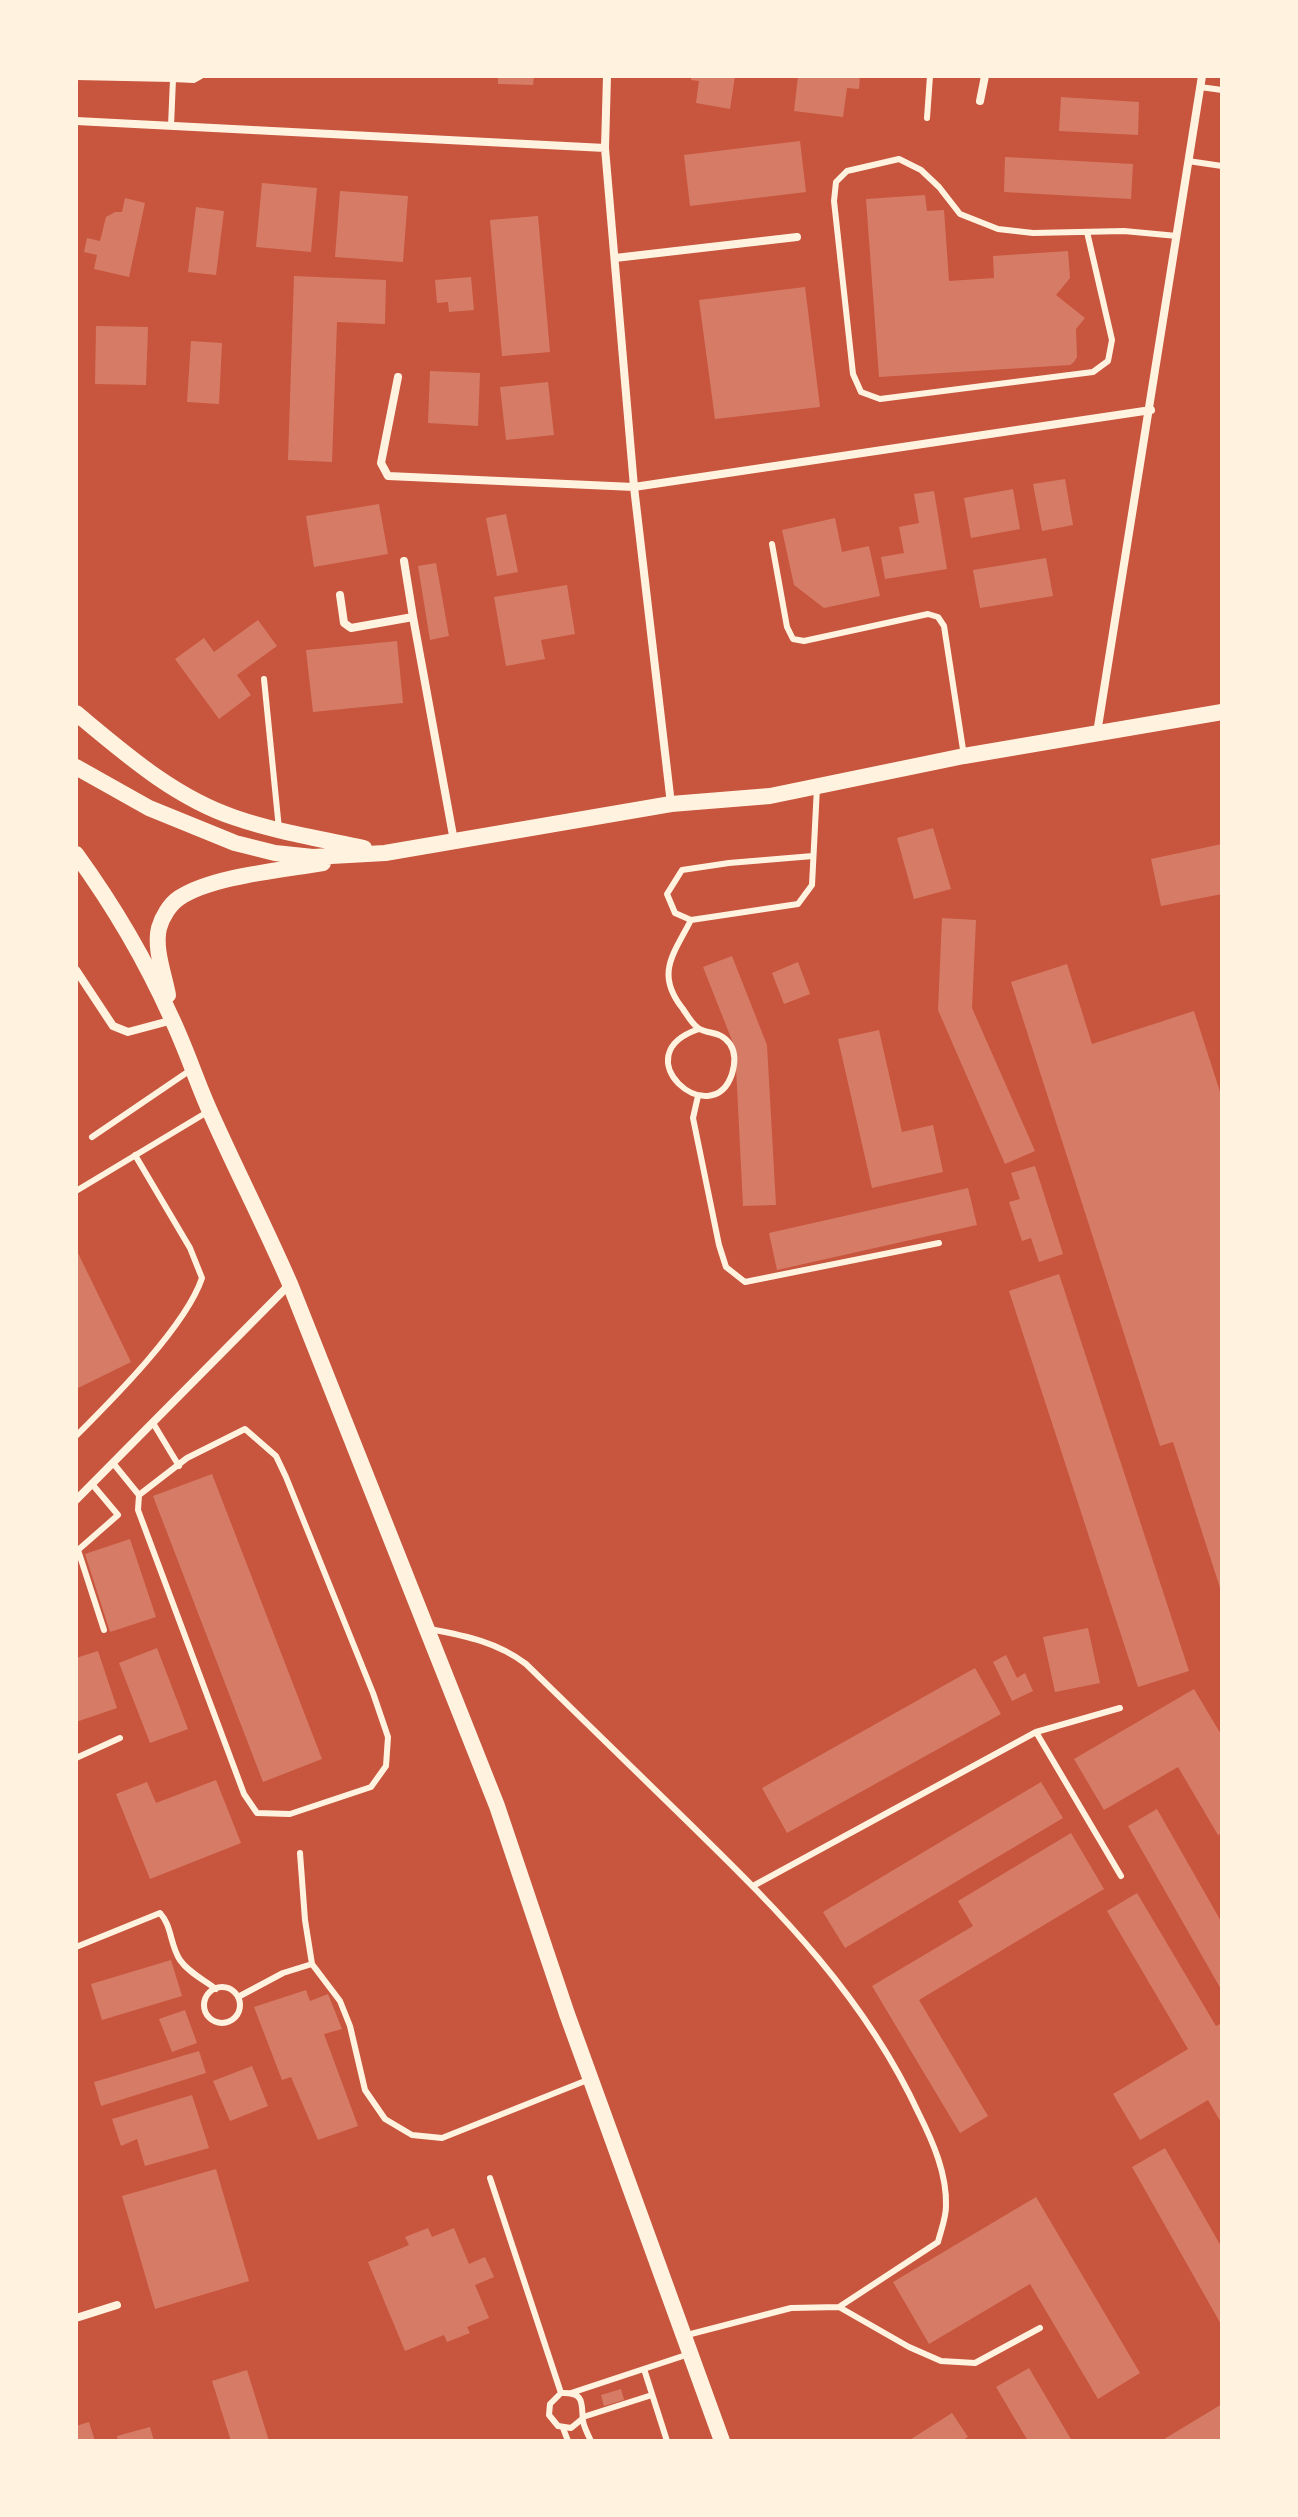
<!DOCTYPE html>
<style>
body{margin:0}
#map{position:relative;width:1298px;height:2517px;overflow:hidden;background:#c8553d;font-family:Karla,sans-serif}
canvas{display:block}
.frame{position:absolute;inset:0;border:78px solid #fff3e0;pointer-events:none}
</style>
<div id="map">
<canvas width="1298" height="2517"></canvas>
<div class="frame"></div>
</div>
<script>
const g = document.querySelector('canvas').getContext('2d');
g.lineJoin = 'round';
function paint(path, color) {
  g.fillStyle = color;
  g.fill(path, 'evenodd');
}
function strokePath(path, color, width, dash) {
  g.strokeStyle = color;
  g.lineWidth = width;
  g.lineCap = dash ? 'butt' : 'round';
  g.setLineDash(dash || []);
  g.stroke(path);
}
paint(new Path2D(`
 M498,76H534L533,85L498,84Z
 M692,76H735L730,109L696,103L699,81L691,80Z
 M798,76H860L859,89L847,88L843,117L794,111Z
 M1061,97L1139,102L1138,135L1059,131Z
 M800,141L806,192L690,206L684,155Z
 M1005,157L1133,164L1131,199L1004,192Z
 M262,183L317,188L311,252L256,247Z
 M340,191L408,196L403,262L335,257Z
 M925,195L927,211L944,210L949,281L994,278L993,256L1068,251L1070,278L1056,295L1085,318L1076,329L1077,357L1074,362L1070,365L879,377L866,199Z
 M125,198L145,203L129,277L94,269L97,255L84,252L87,238L100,241L106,217L115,212H122Z
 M196,207L224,211L216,275L188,272Z
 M538,216L550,352L502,356L490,220Z
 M294,276L386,280L385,324L337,322L332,462L288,460Z
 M471,277L474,310L449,312L448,302L437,303L435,280Z
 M805,287L820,407L715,419L699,300Z
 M96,326L148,327L146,385L95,384Z
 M191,341L222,343L219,404L187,402Z
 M430,371L480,373L478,426L428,423Z
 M548,382L554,435L506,440L500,387Z
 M1065,479L1073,525L1042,531L1033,484Z
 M1013,489L1020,529L971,538L964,498Z
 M934,491L947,569L885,579L881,557L904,553L899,527L919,523L914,494Z
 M379,504L388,554L314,567L306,516Z
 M506,514L518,572L497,576L486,518Z
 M835,518L842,552L869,546L880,596L824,608L794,585L782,530Z
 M1046,558L1053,596L980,608L973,570Z
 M436,563L449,636L430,640L418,566Z
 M567,585L575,634L541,640L545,659L506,666L494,597Z
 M258,620L277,646L237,675L251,695L219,719L175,659L204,638L214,652Z
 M397,641L403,703L313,712L306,650Z
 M933,828L951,889L914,899L897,838Z
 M1222,844V894L1161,906L1151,859Z
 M942,918L976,920L972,1008L1035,1151L1005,1164L938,1010Z
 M732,956L767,1045L776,1205L743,1206L735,1048L703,967Z
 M798,962L810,994L784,1004L772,973Z
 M1067,964L1092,1044L1194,1011L1222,1098V1594L1173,1442L1160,1446L1011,982Z
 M879,1030L902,1132L933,1125L943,1172L872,1188L838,1039Z
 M1035,1166L1063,1254L1039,1262L1031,1238L1022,1241L1009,1202L1020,1199L1011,1173Z
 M968,1188L977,1225L777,1270L769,1233Z
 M76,1249L131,1362L76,1389Z
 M1059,1274L1189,1671L1138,1687L1009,1291Z
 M212,1474L322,1759L263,1782L153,1496Z
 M130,1539L156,1617L110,1632L85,1554Z
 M1088,1628L1100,1683L1055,1692L1043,1637Z
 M157,1648L188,1729L150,1743L119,1663Z
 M98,1651L117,1708L76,1722V1658Z
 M1006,1655L1017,1678L1025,1673L1033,1691L1012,1701L993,1662Z
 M975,1668L1001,1714L787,1833L762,1788Z
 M1194,1689L1222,1736V1833L1218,1835L1178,1767L1104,1810L1074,1759Z
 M216,1780L241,1843L150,1879L116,1794L147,1782L156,1803Z
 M1041,1782L1063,1818L845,1948L823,1912Z
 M1157,1809L1222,1923V1991L1128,1826Z
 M1071,1833L1104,1889L919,2000L988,2116L960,2133L872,1986L973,1926L958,1901Z
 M1137,1893L1216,2026L1222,2023V2124L1208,2100L1140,2140L1113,2094L1188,2049L1107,1911Z
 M171,1960L182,1996L102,2020L91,1984Z
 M306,1990L310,2001L328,1994L342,2029L324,2034L358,2126L318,2140L291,2077L282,2080L254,2007Z
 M185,2010L197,2043L172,2052L159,2019Z
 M199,2051L206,2073L101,2106L94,2082Z
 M252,2066L268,2106L230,2121L213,2081Z
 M192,2095L209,2148L145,2166L137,2139L121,2146L112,2119Z
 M1165,2148L1222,2248V2326L1132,2167Z
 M216,2169L249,2281L155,2309L122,2196Z
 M1036,2197L1140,2373L1098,2399L1030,2284L929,2344L893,2282Z
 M428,2228L432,2237L454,2228L469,2264L485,2257L494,2277L475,2285L489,2318L467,2327L470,2333L447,2342L444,2335L405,2351L368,2262L409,2245L405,2237Z
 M1029,2368L1072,2441H1028L996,2387Z
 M247,2370L269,2441H231L212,2381Z
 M621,2389L624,2400L604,2406L601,2395Z
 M1222,2404V2441H1161Z
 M952,2413L968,2437L961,2441H908Z
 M89,2422L95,2441H76V2426Z
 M150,2427L154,2441H118L117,2436Z`), '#d67c66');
strokePath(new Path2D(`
 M76,77L173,79L171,126
 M173,79L194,80L201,76
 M1200,87L1222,90
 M927,118L930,76
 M1188,161L1222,166
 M1087,232L1112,340L1108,361L1093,372L880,399L861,392L853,374L834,201L836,182L847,171L899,159L921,170L939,187L960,214L998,229L1033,233L1124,231L1177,236
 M772,544L787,627L793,639L804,641L928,614L938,617L944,626L964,756
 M264,679L279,829
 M813,856L729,863L682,870L667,894L675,913L691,920L798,904L812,885L817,787
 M691,920C673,955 655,974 683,1009C687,1015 692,1024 698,1028C709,1035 720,1030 730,1044C736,1053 735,1064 732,1074C712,1134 621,1055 699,1029
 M698,1096L693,1118L719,1245L726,1267L745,1282L939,1243
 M92,1137L192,1069
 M76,1191L209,1111
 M153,1423L179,1466
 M245,1429L276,1456L286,1477L373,1693L388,1737L386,1766L371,1787L290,1814L257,1813L244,1794L138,1510L139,1495L187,1458Z
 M76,1436C113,1399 186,1326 202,1278L190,1248L135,1155
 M113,1463L139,1495
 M92,1484L118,1515L78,1550L104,1630
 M430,1629C466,1636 497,1642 526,1664C581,1718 636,1772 691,1825C782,1914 865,1997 919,2114C933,2142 947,2174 946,2206C946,2218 941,2230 938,2242L839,2307
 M1036,1732L1120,1708
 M76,1758L120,1738
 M300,1853L305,1920L312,1964L340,2001L350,2026L365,2090L385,2119L412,2135L442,2138L590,2079
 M753,1886L1036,1732L1121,1876
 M76,1947L160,1913C172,1926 170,1945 180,1960C188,1972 204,1980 216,1989
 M204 2005a18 18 0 1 1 36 0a18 18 0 1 1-36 0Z
 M238,1997L283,1973L312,1964
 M490,2178L561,2393
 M687,2335L791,2308L839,2307L909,2347L941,2361L975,2363L1040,2328
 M644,2369L667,2441
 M571,2393L689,2354
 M583,2417L652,2395
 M582,2419L571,2428L558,2426L549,2415L550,2404L561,2393C586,2392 581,2404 583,2421C584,2427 588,2435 591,2441
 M563,2428L568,2441`), '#fff3e0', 6);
strokePath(new Path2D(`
 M607,76L605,148L634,487L671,804
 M980,101L985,76
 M76,121L605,148
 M615,258L797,237
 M398,377L381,463L388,476L634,487L1151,410
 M404,561L413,617
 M340,595L344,623L351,628L413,617L454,841
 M1097,733L1202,76
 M76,970L113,1026L128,1032L173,1020
 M76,1500L289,1285
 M76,2318L117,2305`), '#fff3e0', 8);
strokePath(new Path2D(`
 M76,713C124,753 175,798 236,818C277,832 321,839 364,848
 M76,767L149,808L235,843L275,853L313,857L385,853L671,804L770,796L964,756L1222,712
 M76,854C113,905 145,959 171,1017C185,1046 195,1077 208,1107C234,1166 264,1224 290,1284L497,1806L567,2014L722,2441
 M168,995C164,974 154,948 159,928C162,917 170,904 179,898C212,876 283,870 323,863`), '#fff3e0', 16);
</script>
